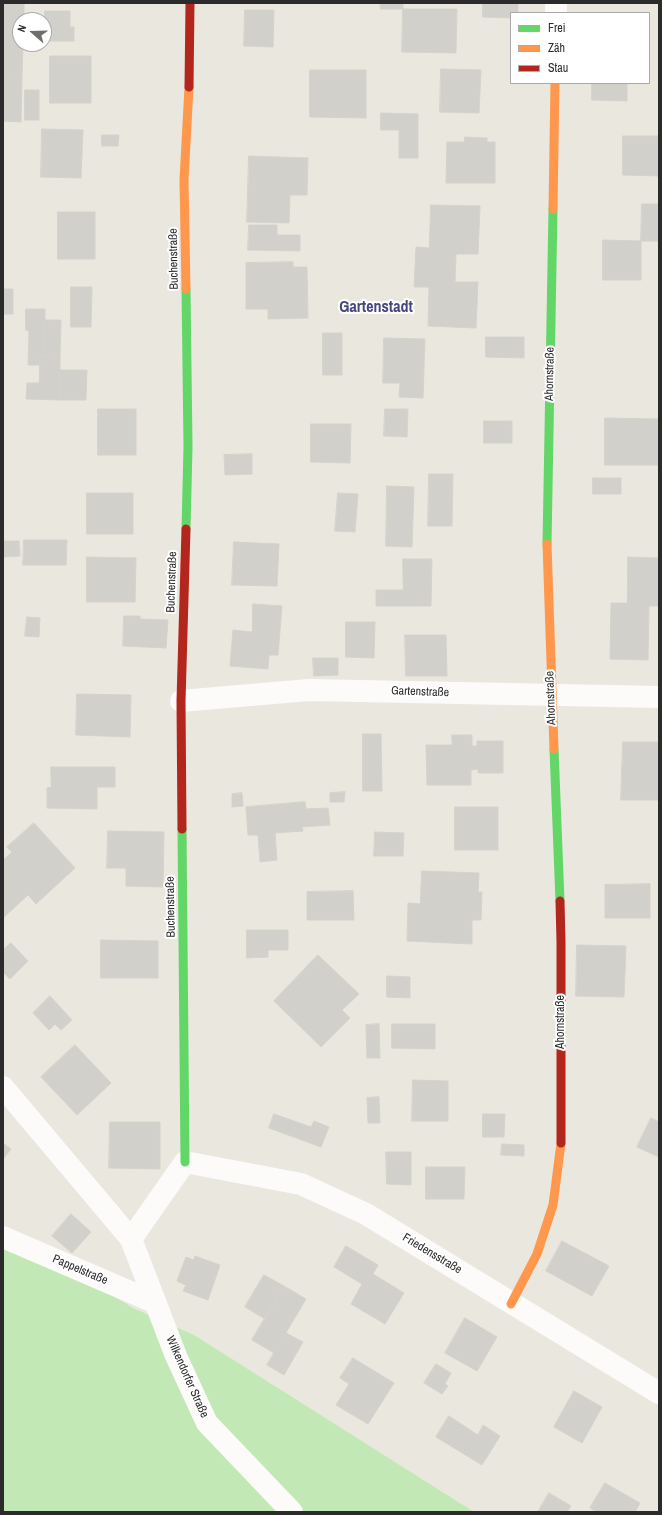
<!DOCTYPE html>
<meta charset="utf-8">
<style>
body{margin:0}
#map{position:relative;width:662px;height:1515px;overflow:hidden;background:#eae7df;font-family:"Archivo Narrow",sans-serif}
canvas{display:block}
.frame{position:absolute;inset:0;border:4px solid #2b2b2b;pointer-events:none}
.legend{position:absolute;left:510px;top:12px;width:140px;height:72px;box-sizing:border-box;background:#fff;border:1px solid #aaa;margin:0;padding:5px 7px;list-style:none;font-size:12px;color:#2b2b2b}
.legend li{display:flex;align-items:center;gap:8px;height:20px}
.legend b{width:20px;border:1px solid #aaa}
.north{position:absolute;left:12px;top:12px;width:40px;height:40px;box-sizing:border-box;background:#fff;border:1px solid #aaa;border-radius:50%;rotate:290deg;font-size:11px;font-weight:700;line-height:16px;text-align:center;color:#2b2b2b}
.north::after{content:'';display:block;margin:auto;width:14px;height:18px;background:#6e6d6a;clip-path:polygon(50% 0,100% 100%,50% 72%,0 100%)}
</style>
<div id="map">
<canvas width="662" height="1515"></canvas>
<div class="frame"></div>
<ul class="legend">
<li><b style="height:5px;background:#63d668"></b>Frei</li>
<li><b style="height:5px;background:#ff974d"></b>Zäh</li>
<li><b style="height:5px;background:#b3261e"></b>Stau</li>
</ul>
<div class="north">N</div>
</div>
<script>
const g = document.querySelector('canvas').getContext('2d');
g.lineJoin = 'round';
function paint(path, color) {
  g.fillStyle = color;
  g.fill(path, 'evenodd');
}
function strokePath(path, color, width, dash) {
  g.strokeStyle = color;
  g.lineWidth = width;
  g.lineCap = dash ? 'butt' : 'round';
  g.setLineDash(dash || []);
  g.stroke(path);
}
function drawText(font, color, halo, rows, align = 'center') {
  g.font = font + ' "Archivo Narrow",sans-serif';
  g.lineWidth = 4;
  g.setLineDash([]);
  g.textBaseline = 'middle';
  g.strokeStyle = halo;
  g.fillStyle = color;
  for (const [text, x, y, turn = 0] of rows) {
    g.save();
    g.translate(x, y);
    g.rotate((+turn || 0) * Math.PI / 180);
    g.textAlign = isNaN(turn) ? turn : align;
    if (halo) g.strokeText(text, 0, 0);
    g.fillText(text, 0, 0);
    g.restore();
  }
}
paint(new Path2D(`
 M3,1227L133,1308L194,1335L474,1512H3Z`), '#c2e9b5');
const building = new Path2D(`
 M3,3H24V20H20V44H23L22,77L3,76Z
 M380,3H403V9H381Z
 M483,3H518V13H511V18L483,17Z
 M403,9H457L456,53L402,52Z
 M245,10H274L273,47L244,46Z
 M45,11H70V27H74V41H44Z
 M50,56H91V103H50Z
 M441,69L481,70L479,113L440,112Z
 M310,70H366V118L310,117Z
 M3,76L22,77L21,122L3,121Z
 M592,83H627V101L592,100Z
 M25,90H39V120H25Z
 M381,113L418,114V158H399V130H381Z
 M42,129L83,130L81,178L41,177Z
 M102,135H119L118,146H102Z
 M623,136H659V176L623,175Z
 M465,137L487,138V142H495V183H446L447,142H464Z
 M249,156L308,158L307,195H290L289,223L247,222Z
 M642,204H659V241H641Z
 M431,205L480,206L478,254H456L455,282H478L476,328L428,326L429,287H414L416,247L429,248Z
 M58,212H95V259H58Z
 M249,225H277V235H300V251L248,250Z
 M603,240L641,241V280H603Z
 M293,262V267H307L308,318L268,319V309H246V263Z
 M71,287H92L91,327H71Z
 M3,289H13V314H3Z
 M26,309H45V355H40V365H28L29,331L26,330Z
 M45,320H61L60,356L45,355Z
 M323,333H342V375H323Z
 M486,337H524V358L486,357Z
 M384,338L425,339L423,398L399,397L400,383H383Z
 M40,355L60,356V400L26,399L27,383H39Z
 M60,370H87L86,400H60Z
 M98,409H136V455H98Z
 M385,409H408L407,437L384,436Z
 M605,418L659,419V465H605Z
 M484,421H512V443H484Z
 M311,424H351L350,463L311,462Z
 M252,454V474L225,475L224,455Z
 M429,474H453L452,526H428Z
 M593,478H621V494H593Z
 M387,486L414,487L412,547L386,546Z
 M87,493H133V534H87Z
 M338,493L358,494L355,532L335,531Z
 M24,540H67L66,565H23Z
 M3,541H19L20,556L3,557Z
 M234,542L279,544L277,586L232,585Z
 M87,557L136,558L135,602H87Z
 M628,557L659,558V606H649L648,660L610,659L611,603H627Z
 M403,559H432L431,606H376V590H403Z
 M253,604L282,606L278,655H269L268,669L230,666L233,630L252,632Z
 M124,616H140V619L168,620L166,648L123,646Z
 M27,617L40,618L39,637L25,636Z
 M346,622H375L374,658L346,657Z
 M405,635H446L447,676H406Z
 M313,658H338V675L314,676Z
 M77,694L131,695L130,737L76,735Z
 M363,734H381L382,791H363Z
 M452,735H472V746H477V741H503V773H478V769L471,770V785H427L426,745H452Z
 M623,742H659V800H621Z
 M51,767H115V787H97V809L47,808V788L51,787Z
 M345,792L344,802H330V793Z
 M242,793L243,806L232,807V794Z
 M305,802L306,809L328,808L330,825L302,827L303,831L275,833L277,860L260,862L258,835H248L246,807Z
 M455,807H498V850H455Z
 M34,823L75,868L36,904L28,895L3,918V860L12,852L7,847Z
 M108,831L164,832L163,887L126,886V868H107Z
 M375,832L404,833L403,856H374Z
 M422,871L479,873L478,892H482L481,920H472V944L407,941L408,903L420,904Z
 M650,884V918H605V885Z
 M353,891L354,920H307V892Z
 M247,930H288V950H268V957L247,958Z
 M101,940L158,941V978H101Z
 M11,943L28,961L10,979L3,972V950Z
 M577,945L626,946L624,997L576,996Z
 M318,955L359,994L342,1010L350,1018L321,1047L274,1001Z
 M387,976L410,977V998L387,997Z
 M50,996L72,1020L61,1030L55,1024L49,1030L33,1013Z
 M379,1024L380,1058H367L366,1025Z
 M392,1024H435V1049L392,1048Z
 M75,1045L111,1083L77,1115L41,1077Z
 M413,1080L448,1081V1121H412Z
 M379,1097L380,1123H368L367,1098Z
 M274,1114L311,1127L314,1121L329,1127L321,1147L269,1128Z
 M483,1114H505L504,1137H483Z
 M651,1118L659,1122V1157L637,1147Z
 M110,1122H160V1169L109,1168Z
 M3,1143L11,1149L3,1159Z
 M502,1144L524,1145V1156L501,1155Z
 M386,1152H411V1185L387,1184Z
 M426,1167H465L464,1199H426Z
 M71,1214L91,1232L72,1253L52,1236Z
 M562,1241L609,1266L592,1296L546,1271Z
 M346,1246L378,1265L373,1274L404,1293L385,1324L351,1304L362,1284L334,1267Z
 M195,1256L220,1265L208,1300L183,1291L186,1285L177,1281L186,1257L194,1260Z
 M264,1275L284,1286L265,1319L245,1307Z
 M284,1286L306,1299L274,1353L252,1340Z
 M465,1318L497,1337L477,1371L445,1353Z
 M286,1333L303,1342L284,1375L267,1365Z
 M353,1358L394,1383L368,1424L336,1405L349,1384L340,1378Z
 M436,1364L451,1373L445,1384L448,1386L442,1394L424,1383Z
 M574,1391L602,1407L582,1443L554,1427Z
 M449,1416L478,1435L483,1425L500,1436L482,1465L436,1437Z
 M605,1483L640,1503L635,1512H597L590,1508Z
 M549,1493L571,1506L567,1512H538Z`);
paint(building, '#d2d0cb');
strokePath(building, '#d5d2cb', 1);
strokePath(new Path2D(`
 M556,13V3
 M181,701L309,690L659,697
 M3,1087L131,1239
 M3,1237L156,1303
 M292,1512L207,1423L176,1356L131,1239L185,1162L301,1184L366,1214L659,1393`), '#fcfbfa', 22);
strokePath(new Path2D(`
 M186,289L188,447L186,529
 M547,544L553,209
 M554,749L560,901
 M182,829L185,1162`), '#63d668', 9);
strokePath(new Path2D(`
 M553,209L555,83
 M186,289L184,180L189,87
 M547,544L554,749
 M511,1304L537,1254L553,1205L561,1143`), '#ff974d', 9);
strokePath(new Path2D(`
 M189,87L190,3
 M182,829L181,701L186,529
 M560,901L561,942V1143`), '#b3261e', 9);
drawText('12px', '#2b2b2b', '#fff', [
 ["Buchenstraße",174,259,-91],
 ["Ahornstraße",550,374,-89],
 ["Buchenstraße",172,582,-88],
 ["Gartenstraße",420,692,2],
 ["Ahornstraße",551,698,-92],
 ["Buchenstraße",171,907,-91],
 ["Ahornstraße",561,1022,-90],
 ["Friedensstraße",432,1254,31],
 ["Pappelstraße",80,1270,23],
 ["Wilkendorfer Straße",187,1377,66]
]);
drawText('bold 16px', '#464780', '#fff', [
 ["Gartenstadt",376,308]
]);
</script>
